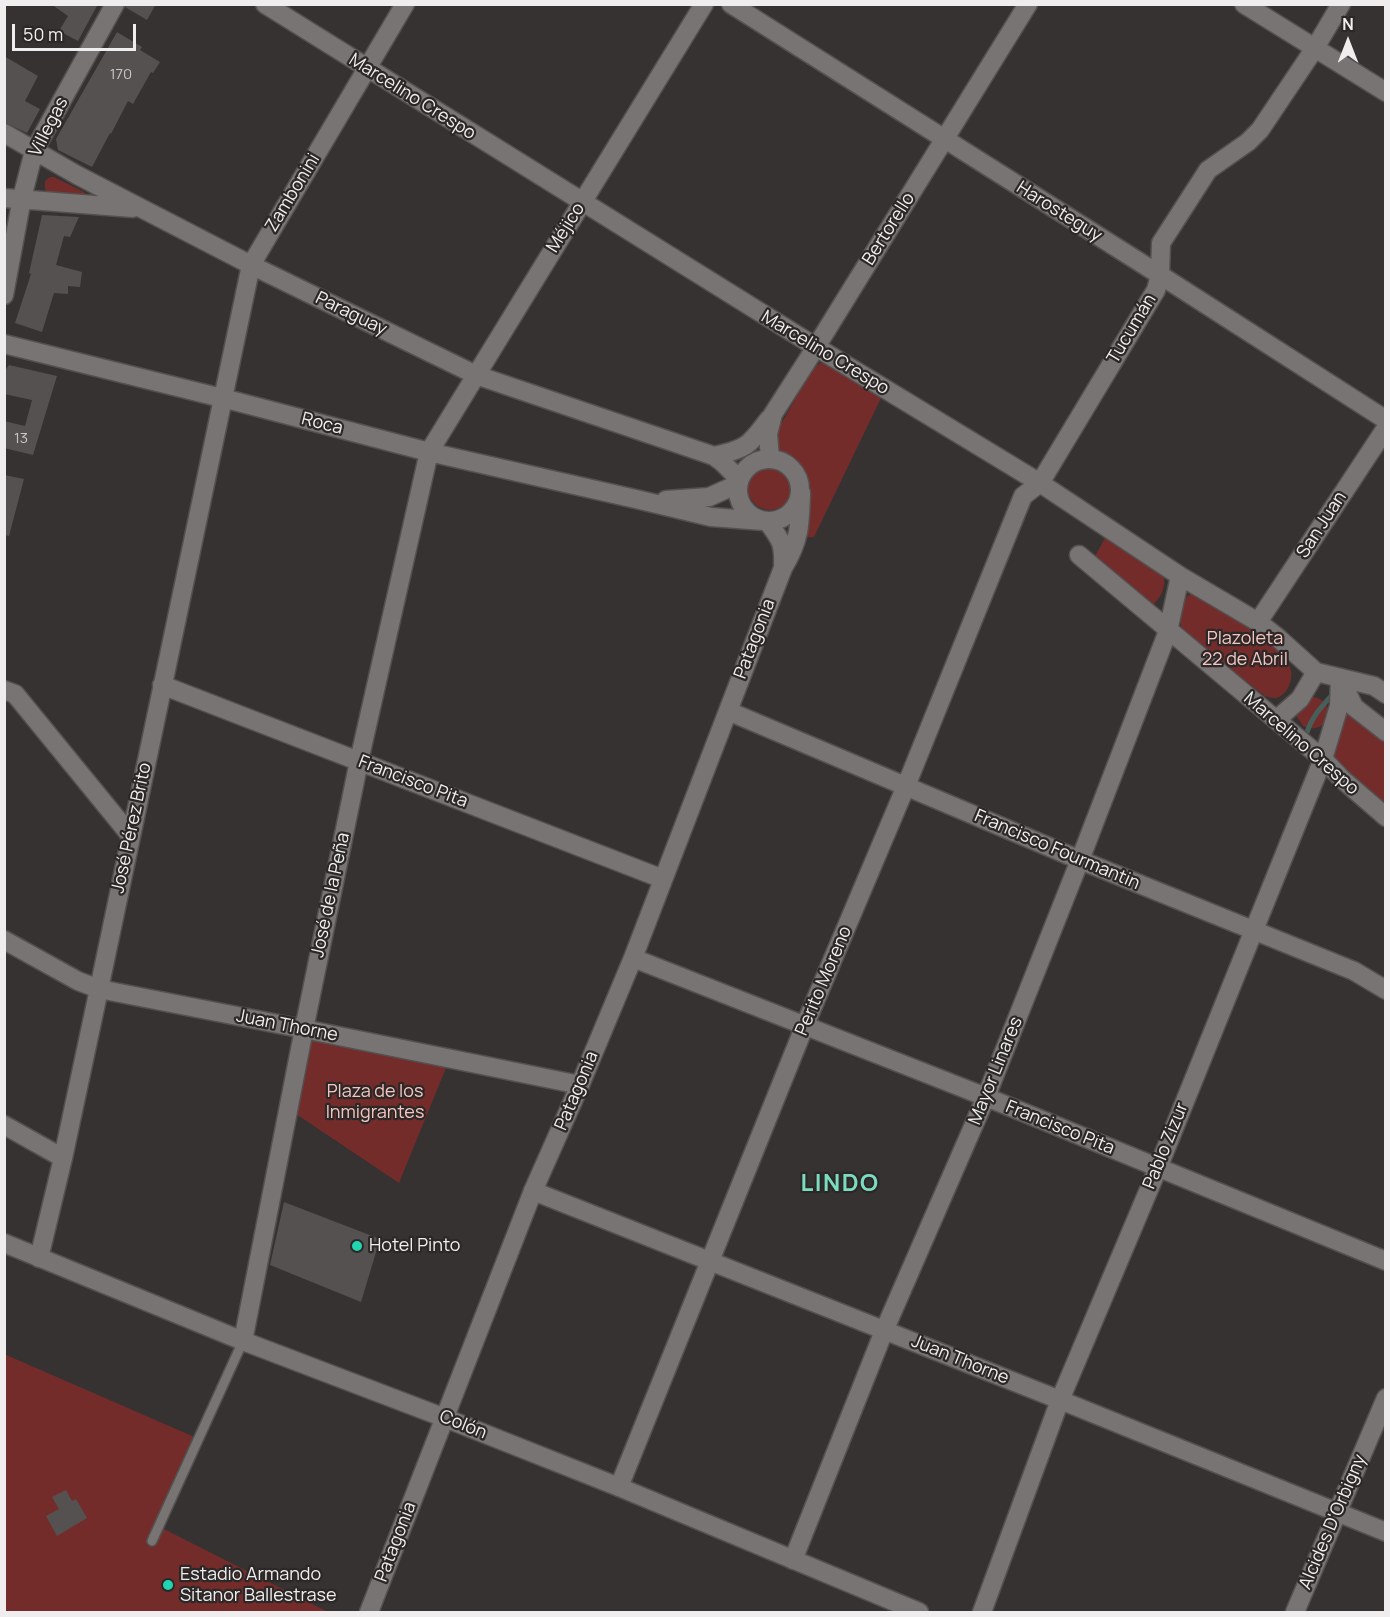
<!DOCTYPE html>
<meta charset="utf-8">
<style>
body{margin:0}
#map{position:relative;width:1390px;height:1617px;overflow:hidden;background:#353231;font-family:Manrope,sans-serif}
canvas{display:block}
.frame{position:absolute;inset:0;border:6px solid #efeded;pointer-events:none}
.north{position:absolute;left:1318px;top:12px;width:60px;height:60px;-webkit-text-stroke:4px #2b2827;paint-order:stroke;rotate:0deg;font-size:16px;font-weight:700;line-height:24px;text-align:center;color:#efeded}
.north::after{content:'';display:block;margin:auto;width:21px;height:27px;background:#efeded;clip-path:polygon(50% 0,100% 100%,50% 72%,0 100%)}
.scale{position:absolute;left:12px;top:24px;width:124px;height:27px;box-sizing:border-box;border:3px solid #efeded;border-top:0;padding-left:8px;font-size:18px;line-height:21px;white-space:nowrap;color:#efeded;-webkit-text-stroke:4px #2b2827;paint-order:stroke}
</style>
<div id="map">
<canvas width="1390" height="1617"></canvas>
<div class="frame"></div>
<div class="north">N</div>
<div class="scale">50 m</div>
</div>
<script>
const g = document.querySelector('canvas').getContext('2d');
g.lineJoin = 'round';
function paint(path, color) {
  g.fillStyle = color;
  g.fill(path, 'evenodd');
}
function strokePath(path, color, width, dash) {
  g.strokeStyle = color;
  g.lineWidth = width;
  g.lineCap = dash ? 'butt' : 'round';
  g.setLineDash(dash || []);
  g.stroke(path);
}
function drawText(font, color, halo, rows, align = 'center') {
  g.font = font + ' Manrope,sans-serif';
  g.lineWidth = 4.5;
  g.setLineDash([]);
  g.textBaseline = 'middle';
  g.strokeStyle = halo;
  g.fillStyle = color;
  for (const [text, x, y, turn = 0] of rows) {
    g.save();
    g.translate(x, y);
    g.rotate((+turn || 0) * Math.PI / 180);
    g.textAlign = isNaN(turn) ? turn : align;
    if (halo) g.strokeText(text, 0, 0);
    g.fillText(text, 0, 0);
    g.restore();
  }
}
paint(new Path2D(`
 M50,177H54L84,192L86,195V196L51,193L46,191L45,188V181Z
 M821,363H825L882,396L814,537H805C805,526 805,514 804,503C804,479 805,465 780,455L777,431L813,368Z
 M748 488a22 22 0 1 1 44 0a22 22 0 1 1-44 0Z
 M1106,536L1161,570C1168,582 1163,595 1153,605H1149L1093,560Z
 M1198,592L1277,645C1282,653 1289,661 1291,671C1293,681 1286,697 1275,698C1272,698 1268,697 1265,696L1183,632C1177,619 1180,593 1198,592Z
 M1310,697C1339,697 1331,738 1303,726L1297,717L1296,711Z
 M1348,712L1385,742V803L1333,759L1332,754L1345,714Z
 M314,1038L448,1063L399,1183L293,1112L310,1041Z
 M4,1354L199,1439L160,1527L328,1612H5Z`), '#742c2b');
strokePath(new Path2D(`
 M1306,736C1310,719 1321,707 1333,694`), '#485f59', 5);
paint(new Path2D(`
 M51,4H98L78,41L59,31L68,16Z
 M126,4H156L147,20L125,7Z
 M117,32L142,47L140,50L160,62L153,73L151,72L133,104L128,101L111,134L110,133L92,167L58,150L56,139Z
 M4,56L38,76L25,101L40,109L27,133L4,122Z
 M42,215L79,217L70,237L64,236L56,265L82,272L80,287L68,286V294L54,293L42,332L15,323L31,274L29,273Z
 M9,365L57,376L33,455L4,448V421L25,426L32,400L4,394V372Z
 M4,475L24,479L9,536L4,535Z
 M284,1202L380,1239L361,1302L270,1265Z
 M66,1490L72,1501L76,1499L87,1518L57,1536L46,1516L59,1509L52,1497Z`), '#555151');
const lane = new Path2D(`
 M152,1541L243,1341`);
const street = new Path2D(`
 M265,4L816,347L1040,483L1180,576L1258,622L1276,636L1316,672L1374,686L1386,694
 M731,4L1160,275L1386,420
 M1244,4L1386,92
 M4,133L77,175L251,265L476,375L714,456L722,462L739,479
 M4,198L133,208
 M4,295L22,198L34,151L115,4
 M4,344L238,402L429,452L640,500L711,517L763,521
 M714,456C748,449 749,445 769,419
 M770,458L768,434L773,414L816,347L1028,4
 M738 490a31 31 0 1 1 62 0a31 31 0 1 1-62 0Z
 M666,500L709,497L738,484
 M767,521C781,540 784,543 783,567
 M1079,555L1323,759L1342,779L1386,817
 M1258,622L1386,428
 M162,685L663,879
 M4,690L15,694L131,836
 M728,711L1080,860L1354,971L1386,990
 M1276,720L1300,699L1316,672
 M633,958L986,1097L1386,1261
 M580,1085L633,958L783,568C800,540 800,525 801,493
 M4,1125L63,1158
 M39,1258L63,1158L99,989L251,265L405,4
 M243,1341L304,1029L359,761L429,452L704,4
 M619,1487L805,1025L906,786L1023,496L1040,483L1156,290L1160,275L1161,243L1208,170L1248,142L1260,130L1315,48L1341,4
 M793,1560L884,1331L986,1097L1080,860L1168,631L1180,576
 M369,1612L533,1191
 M982,1612L1060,1400L1158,1168L1323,759L1339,706L1340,678
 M1295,1612L1386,1398`);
const secondary = new Path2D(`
 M1340,678L1354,707L1386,732
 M4,940L78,981L99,989L304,1029L580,1085L533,1191L1060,1400L1386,1532
 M4,1243L243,1341L445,1418L619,1487L919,1612`);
strokePath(lane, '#545050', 12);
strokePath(street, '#545050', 21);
strokePath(secondary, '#545050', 21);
strokePath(lane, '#787473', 9);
strokePath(street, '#787473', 18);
strokePath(secondary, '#787473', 18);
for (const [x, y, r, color] of [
 [357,1246,6,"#20d5b0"],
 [168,1585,6,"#20d5b0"]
]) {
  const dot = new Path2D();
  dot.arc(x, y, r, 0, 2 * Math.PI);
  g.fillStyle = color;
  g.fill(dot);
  strokePath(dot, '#2b2827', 2);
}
drawText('15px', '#c8c6c6', null, [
 ["170",121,75],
 ["13",21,439]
]);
drawText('18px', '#efeded', '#2b2827', [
 ["Marcelino Crespo",412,97,32],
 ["Villegas",49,127,-63],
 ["Zambonini",293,193,-59],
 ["Harosteguy",1059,212,32],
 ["Méjico",566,228,-58],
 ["Bertorello",889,229,-58],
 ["Paraguay",351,314,26],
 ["Tucumán",1132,329,-59],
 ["Marcelino Crespo",825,353,31],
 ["Roca",322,424,14],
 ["San Juan",1322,525,-57],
 ["Patagonia",755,639,-69],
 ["Marcelino Crespo",1301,744,41],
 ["Francisco Pita",413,782,21],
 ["José Pérez Brito",132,828,-78],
 ["Francisco Fourmantin",1057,850,23],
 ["José de la Peña",331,895,-78],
 ["Perito Moreno",824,981,-67],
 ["Juan Thorne",287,1026,11],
 ["Mayor Linares",996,1071,-68],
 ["Patagonia",577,1091,-67],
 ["Francisco Pita",1060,1128,22],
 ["Pablo Zizur",1166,1146,-68],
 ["Juan Thorne",960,1360,22],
 ["Colón",463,1425,22],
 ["Alcides D'Orbigny",1333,1522,-67],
 ["Patagonia",396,1542,-69]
]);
drawText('18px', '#f4c5c1', '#2b2827', [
 ["Plazoleta",1245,639],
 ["22 de Abril",1245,660],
 ["Plaza de los",375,1092],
 ["Inmigrantes",375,1113]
]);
drawText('18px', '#efeded', '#2b2827', [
 ["Hotel Pinto",369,1246],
 ["Estadio Armando",180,1575],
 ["Sitanor Ballestrase",180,1596]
], 'left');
g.letterSpacing = '1.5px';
drawText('bold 24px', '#7bdcc1', '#2b2827', [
 ["LINDO",840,1184]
]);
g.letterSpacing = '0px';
</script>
